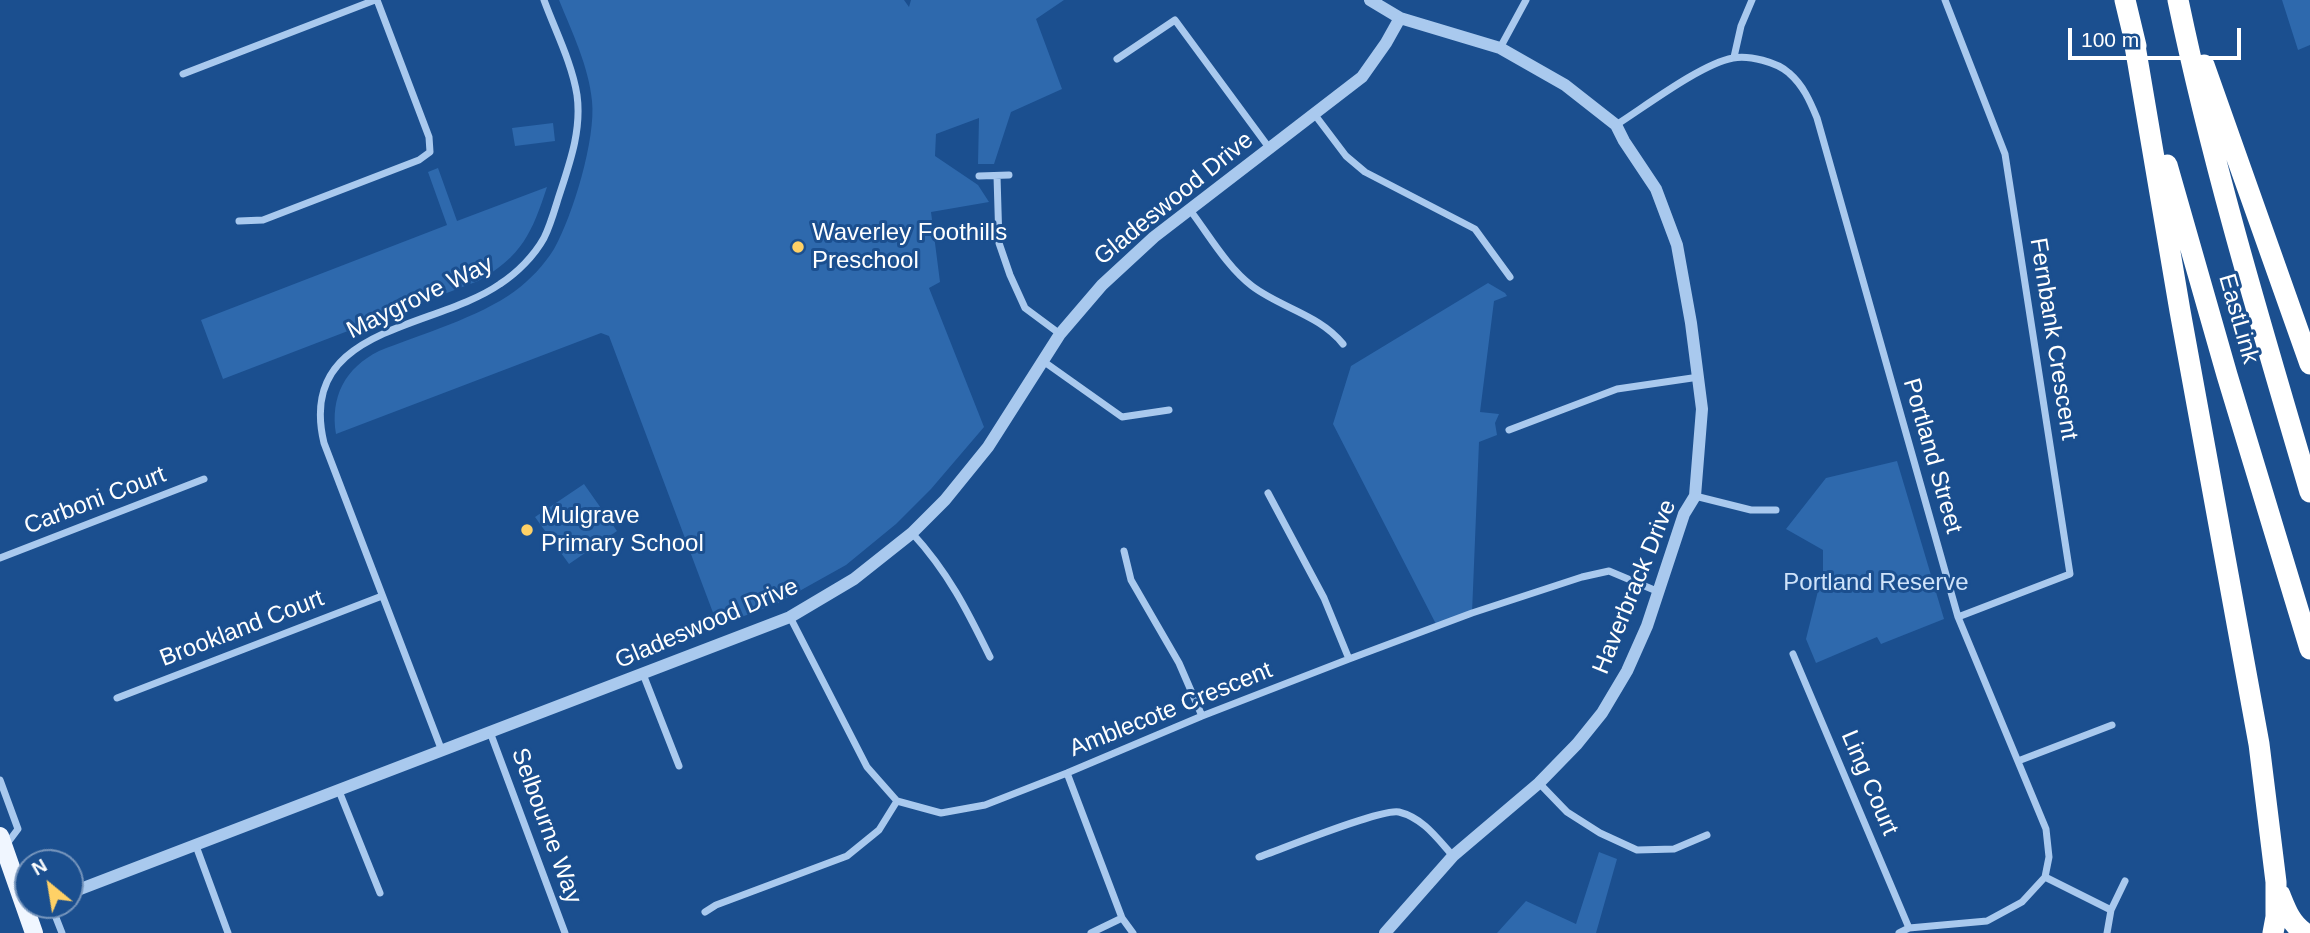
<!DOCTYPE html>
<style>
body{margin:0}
#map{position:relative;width:2310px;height:933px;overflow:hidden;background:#1b4f8f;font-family:Arial,sans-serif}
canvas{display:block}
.north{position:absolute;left:14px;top:849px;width:70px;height:70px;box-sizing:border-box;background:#1b4f8f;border:2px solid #7695bc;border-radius:50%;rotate:330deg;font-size:19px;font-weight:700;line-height:28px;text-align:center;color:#fff}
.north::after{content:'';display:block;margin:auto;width:24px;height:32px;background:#ffd166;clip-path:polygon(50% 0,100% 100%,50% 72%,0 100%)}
.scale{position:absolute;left:2068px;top:28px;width:173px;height:32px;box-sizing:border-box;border:4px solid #fff;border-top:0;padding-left:9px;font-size:21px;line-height:24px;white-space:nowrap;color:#fff;-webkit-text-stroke:5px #1b4f8f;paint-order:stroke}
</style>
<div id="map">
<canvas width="2310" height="933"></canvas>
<div class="north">N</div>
<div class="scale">100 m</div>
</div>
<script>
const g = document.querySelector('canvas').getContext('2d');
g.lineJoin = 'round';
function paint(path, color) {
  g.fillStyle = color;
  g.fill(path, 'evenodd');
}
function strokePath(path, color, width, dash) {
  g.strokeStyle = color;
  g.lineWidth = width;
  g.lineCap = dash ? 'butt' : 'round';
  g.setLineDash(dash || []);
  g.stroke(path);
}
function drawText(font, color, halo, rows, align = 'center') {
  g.font = font + ' Arial,sans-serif';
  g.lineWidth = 6;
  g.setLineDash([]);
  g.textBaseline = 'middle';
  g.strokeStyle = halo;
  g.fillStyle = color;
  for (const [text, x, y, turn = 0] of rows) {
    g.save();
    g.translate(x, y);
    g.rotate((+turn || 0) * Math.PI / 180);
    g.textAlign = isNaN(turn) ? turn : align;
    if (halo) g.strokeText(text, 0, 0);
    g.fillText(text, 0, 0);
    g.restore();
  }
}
paint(new Path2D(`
 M559,0H904L909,7L911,0H1064L1036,19L1062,89L1011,112L994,164H978L979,118L936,134L935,156L978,185L989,202L931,212L940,282L929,288L984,427L931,489L896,524L846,565L778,603L718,626L609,336L601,333L336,434C330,397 345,368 379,351C421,334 478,318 515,291C530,280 544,265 554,249C573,215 596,139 592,101C589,67 572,32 559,0Z
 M2282,0H2310V45L2298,50Z
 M553,123L555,141L515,146L512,128Z
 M438,168L457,221L547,187C532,233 522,256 478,281L223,379L201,320L447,225L428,172Z
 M1488,283L1505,293L1507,296L1494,301L1480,412L1499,414L1495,423L1497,435L1479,442L1472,613L1437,626L1333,424L1351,366Z
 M1897,461L1944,619L1881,644L1877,637L1816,663L1806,639L1823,571V550L1786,529L1826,478Z
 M584,484L617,531L569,564L535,517Z
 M1599,852L1617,859L1596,933H1497L1526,901L1576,924Z`), '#2e69ad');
strokePath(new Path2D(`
 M1945,0L2005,154L2070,574L1958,617
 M1500,48L1526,0
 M1734,57L1741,26L1752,0
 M1117,59L1175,20L1270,149
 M183,74L375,0
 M1315,115L1346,156L1365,172L1475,229L1510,277
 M1616,125C1646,106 1701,64 1733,58C1749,55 1777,62 1789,73C1803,85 1810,101 1817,118L1958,617L2046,829L2049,857L2045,877L2022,902L1987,921L1909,928L1899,933
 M979,176L1009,175
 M997,176L999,243L1010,275L1025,308L1060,334
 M1190,210C1209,235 1227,267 1252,286C1281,308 1320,315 1343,344
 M239,221L263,220L419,160L430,152L429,137L377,0
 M1043,361L1122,417L1169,410
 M1509,430L1617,389L1699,377
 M1268,493L1324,598L1349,659
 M1695,496L1751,510H1776
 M912,533C948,572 967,610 990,657
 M1124,551L1131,580L1179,663L1202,716
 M0,558L204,479
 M790,617L867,767L897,801L941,813L985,805L1067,773L1202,716L1349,659L1472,613L1582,577L1609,571L1659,592
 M1793,654L1909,928
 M643,674L679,766
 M117,698L382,596
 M490,732L565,933
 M442,751L324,443C296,326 434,330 500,284C517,273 534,256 544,238C550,226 554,212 558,199C569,165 582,131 577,95C572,63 555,30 544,0
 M2018,761L2112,725
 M1067,773L1122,918L1133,933
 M0,780L18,829L6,845
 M1539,783L1567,812L1600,833L1637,850L1674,849L1707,835
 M339,791L380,893
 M196,846L228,933
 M1259,857C1282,849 1382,808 1399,812C1423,818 1437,838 1453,856
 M2045,877L2111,910
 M51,905L62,933
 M705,912L716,905L847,856L879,830L897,801
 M1091,933L1122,918
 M2107,933L2111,910L2125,881`), '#a9c9ee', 7);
strokePath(new Path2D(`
 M1370,0L1400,18L1500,48L1565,85L1616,125L1624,141L1656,189L1677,245L1691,323L1702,409L1695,496L1684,514L1647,626L1627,671L1602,713L1577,744L1539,783L1453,856L1385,933
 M70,893L790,617L854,579L912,533L945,500L988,447L1060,334L1102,285L1154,237L1362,77L1386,43L1400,18`), '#a9c9ee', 12);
strokePath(new Path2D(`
 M0,836L34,933`), '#f0f6ff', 18);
strokePath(new Path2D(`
 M2125,0L2136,46
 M2178,0C2213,167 2262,329 2310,492
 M2133,34L2180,311L2259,744L2276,882V917L2273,933
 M2204,65L2310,364
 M2167,165L2227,375L2310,649
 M2280,895C2286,910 2291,924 2305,933`), '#fff', 21);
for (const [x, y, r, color] of [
 [798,247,7,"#ffd166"],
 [527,530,7,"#ffd166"]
]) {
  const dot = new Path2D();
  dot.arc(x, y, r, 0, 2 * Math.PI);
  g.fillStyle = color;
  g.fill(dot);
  strokePath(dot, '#1b4f8f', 2.5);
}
drawText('24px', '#fff', '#1b4f8f', [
 ["Gladeswood Drive",1174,199,-39],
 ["Maygrove Way",420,298,-26],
 ["EastLink",2238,319,74],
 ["Fernbank Crescent",2053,339,81],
 ["Portland Street",1932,456,74],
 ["Carboni Court",95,501,-21],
 ["Haverbrack Drive",1635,587,-68],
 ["Gladeswood Drive",707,624,-23],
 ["Brookland Court",242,629,-21],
 ["Amblecote Crescent",1171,710,-22],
 ["Ling Court",1869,783,67],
 ["Selbourne Way",546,826,70]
]);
drawText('24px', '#fff', '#1b4f8f', [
 ["Waverley Foothills",812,233],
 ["Preschool",812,261],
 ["Mulgrave",541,516],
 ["Primary School",541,544]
], 'left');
drawText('24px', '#cfe3fa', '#1b4f8f', [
 ["Portland Reserve",1876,583]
]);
</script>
